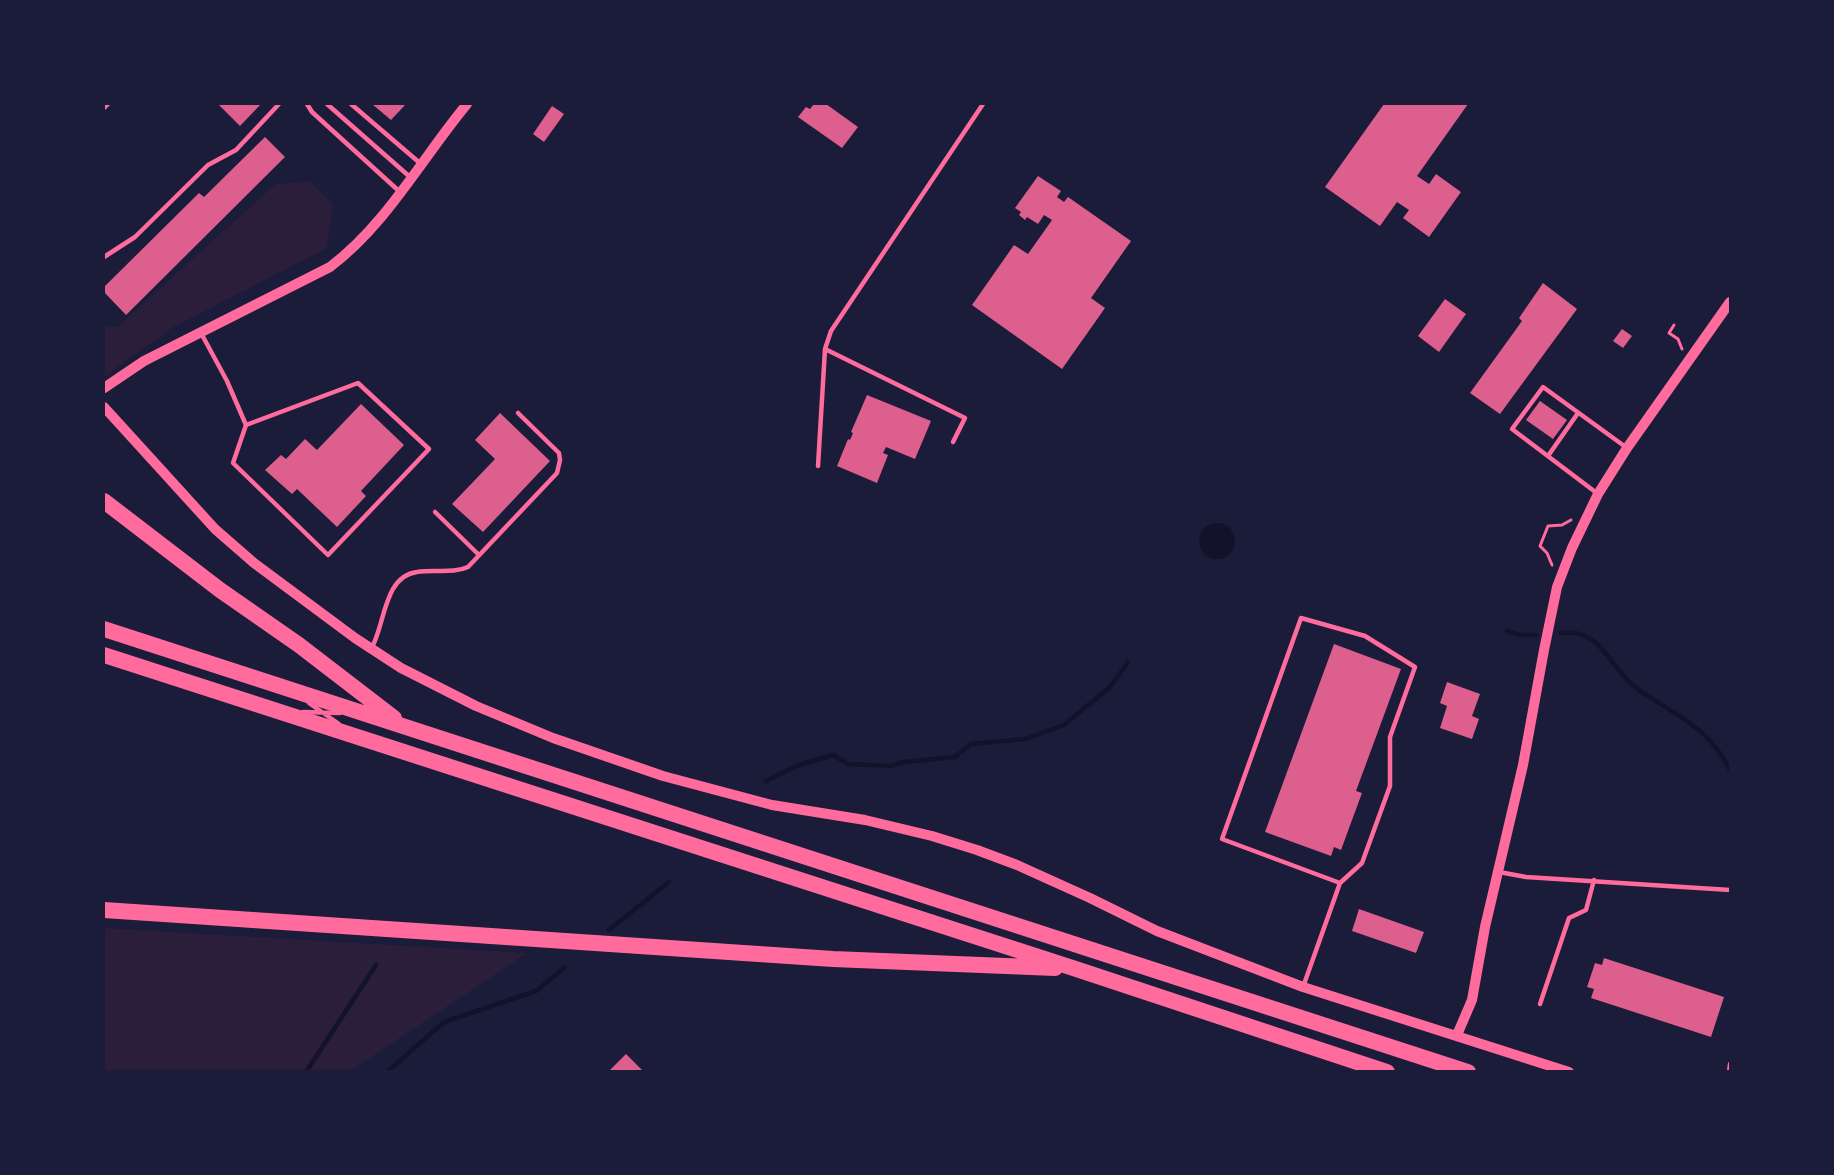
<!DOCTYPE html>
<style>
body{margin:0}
#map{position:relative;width:1834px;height:1175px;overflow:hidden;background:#1b1b3a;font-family:"Roboto Condensed",sans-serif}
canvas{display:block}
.frame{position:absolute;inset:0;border:105px solid #1b1b3a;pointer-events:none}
</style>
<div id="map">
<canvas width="1834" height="1175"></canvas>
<div class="frame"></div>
</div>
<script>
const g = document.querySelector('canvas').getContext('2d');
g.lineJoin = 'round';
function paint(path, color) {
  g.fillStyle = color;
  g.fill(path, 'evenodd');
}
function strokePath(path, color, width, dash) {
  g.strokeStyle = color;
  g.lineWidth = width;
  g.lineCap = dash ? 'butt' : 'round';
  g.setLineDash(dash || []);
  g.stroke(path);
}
paint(new Path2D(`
 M310,181L333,204L327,248L172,328L104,377V326L117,327L276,184Z
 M104,928L527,953L350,1071H104Z`), '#2a1e3b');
paint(new Path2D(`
 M1199 541a18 18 0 1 1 36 0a18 18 0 1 1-36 0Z`), '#12122b');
strokePath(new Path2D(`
 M1507,631L1521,635H1536
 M1561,633C1602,628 1609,667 1635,687C1673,715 1707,724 1730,770
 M766,781L799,765L833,755L848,764L890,766L904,762L955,757L971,744L1025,739L1064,725L1110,687L1128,662
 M609,930L669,882
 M306,1072L376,965
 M387,1072L444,1022L536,991L564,968`), '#12122b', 4.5);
paint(new Path2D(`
 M221,104H261L240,126L219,105Z
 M372,104H406L391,120Z
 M814,104H826L858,127L842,148L798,117L806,107L810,109Z
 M1384,104H1468L1417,176L1429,184L1436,174L1461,192L1429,237L1403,218L1409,210L1397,202L1380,226L1325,187Z
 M552,106L564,114L544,142L533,134Z
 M265,137L285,157L126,315L104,292V287L199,193L204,197Z
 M1038,176L1061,191L1057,197L1064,202L1068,197L1131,241L1091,298L1105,308L1062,369L972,305L1014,245L1028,254L1052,220L1044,215L1038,224L1027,217L1025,220L1019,215L1021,212L1015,208Z
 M1543,283L1577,309L1500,414L1470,393L1522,321L1519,318Z
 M1445,299L1466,314L1439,352L1418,336Z
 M1622,329L1632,336L1623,348L1613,341Z
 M867,395L931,421L915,459L886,447L883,453L888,455L877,483L837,466L848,439L850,440L853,433L851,432Z
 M1540,401L1567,420L1553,439L1526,420Z
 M361,404L404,445L361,491L366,496L337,527L297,489L292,494L265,470L281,455L286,459L305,439L317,450Z
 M500,413L550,461L483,532L452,504L495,459L475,440Z
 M1334,644L1401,669L1356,791L1362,793L1341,850L1334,847L1331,856L1265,832Z
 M1447,682L1480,694L1472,716L1479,719L1472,739L1440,728L1447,706L1440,703Z
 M1359,909L1424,932L1416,953L1352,931Z
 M1604,958L1724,997L1711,1037L1591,998L1594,989L1587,987L1595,963L1602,965Z
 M626,1054L644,1072H608Z`), '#dd5f8e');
strokePath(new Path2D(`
 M1674,325L1669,333L1678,339L1682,349
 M1552,565L1547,553L1540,546L1548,526L1562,525L1571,520`), '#ff6b9d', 3);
strokePath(new Path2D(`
 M307,104L312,112L400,192
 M327,104L410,177
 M351,104L421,164
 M104,108L108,104
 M104,257L135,237L208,165L236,150L279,104
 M201,333L227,381L246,425L233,463L328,555L429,449L358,383L246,425
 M825,349L965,418L953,442
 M1548,456L1578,413
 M818,466L825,349L831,331L983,104
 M1598,494L1512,429L1543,387L1627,448
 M435,512L479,555
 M372,647C385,624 384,576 417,572C434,569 453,574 468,567L557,473L560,460L559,453L518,413
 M309,703L339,724
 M303,712L340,713
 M1499,872L1526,877L1730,890
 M1303,987L1340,883L1362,863L1390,786V737L1415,667L1365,636L1301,618L1222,839L1340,883
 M1540,1004L1569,918L1586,910L1594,880
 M1729,1072L1730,1064`), '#ff6b9d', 4.5);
strokePath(new Path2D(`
 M104,388L144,361L330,267C387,224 422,158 467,104
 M104,407L215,529L254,563L355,638L401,668L476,706L553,738L663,776L772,805L865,820L932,836L977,850L1017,865L1090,898L1157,931L1303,987L1569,1072
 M1457,1035L1472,1000L1485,927L1523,765L1544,650L1557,587L1572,548L1598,494L1627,448L1730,302`), '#ff6b9d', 10);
strokePath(new Path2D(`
 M104,501L220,590L299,645L394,718
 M104,629L1468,1072
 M104,655L1076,969L1387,1072
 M104,910L833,959L1055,968`), '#ff6b9d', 16);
</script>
